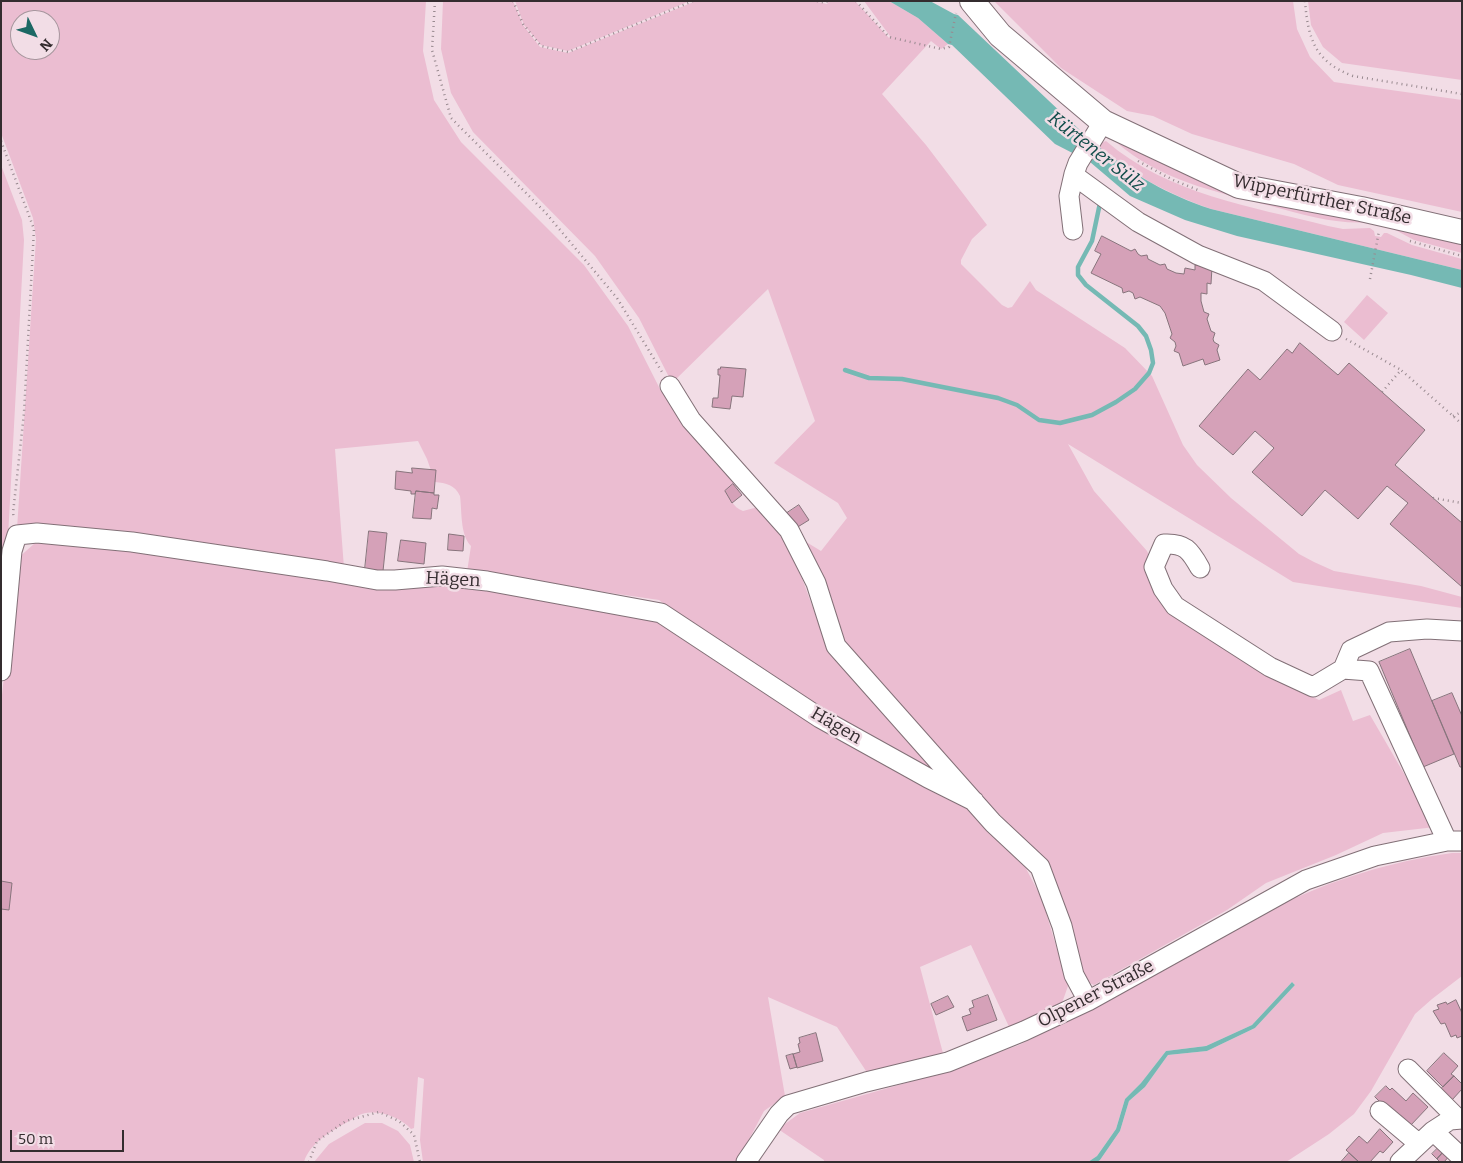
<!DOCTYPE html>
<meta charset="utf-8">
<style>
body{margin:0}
#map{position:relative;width:1463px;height:1163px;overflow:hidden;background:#f2dde6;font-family:Bitter,serif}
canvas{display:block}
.frame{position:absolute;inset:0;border:2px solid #342c2f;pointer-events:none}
.north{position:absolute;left:10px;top:10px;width:50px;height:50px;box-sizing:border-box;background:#f2dde6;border:1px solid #a6969d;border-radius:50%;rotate:132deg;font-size:14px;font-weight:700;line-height:20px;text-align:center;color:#342c2f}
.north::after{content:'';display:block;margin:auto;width:18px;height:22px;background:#1c6864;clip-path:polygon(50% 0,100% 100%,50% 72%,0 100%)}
.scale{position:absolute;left:10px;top:1130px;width:114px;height:22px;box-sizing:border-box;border:2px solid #342c2f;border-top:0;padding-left:6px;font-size:15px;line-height:18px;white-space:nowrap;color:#342c2f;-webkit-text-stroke:4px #f2dde6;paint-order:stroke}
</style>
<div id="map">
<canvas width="1463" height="1163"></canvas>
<div class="frame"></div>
<div class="north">N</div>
<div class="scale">50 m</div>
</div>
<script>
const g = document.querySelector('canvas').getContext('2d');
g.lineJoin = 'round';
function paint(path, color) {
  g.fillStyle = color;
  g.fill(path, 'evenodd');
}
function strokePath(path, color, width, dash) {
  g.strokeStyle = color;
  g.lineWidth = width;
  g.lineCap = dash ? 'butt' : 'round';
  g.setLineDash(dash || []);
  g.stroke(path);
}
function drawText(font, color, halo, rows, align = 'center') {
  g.font = font + ' Bitter,serif';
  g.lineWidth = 5;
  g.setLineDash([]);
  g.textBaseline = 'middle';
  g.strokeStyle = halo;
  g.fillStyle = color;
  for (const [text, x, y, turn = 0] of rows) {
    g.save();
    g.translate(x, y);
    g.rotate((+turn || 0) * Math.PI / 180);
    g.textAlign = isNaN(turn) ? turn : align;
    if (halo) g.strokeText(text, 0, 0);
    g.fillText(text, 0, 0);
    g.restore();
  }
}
paint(new Path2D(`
 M1,1H426L423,51L434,100L461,142L584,265L628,326L661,391L734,484L725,491C731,498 732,507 743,511L758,507L765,514L786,544L802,578L830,655L956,789L756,672L659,600L467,572L471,546C460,535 462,511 460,496C455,485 446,483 435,482L427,459L418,441L335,449L344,568L17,529L36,239L33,218L1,133ZM20,20H50V50H20Z
 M443,1H513L523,25L540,47L568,53L696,1H813L827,4L829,1H855L889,38L890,36L864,1H889L918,18L948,44L941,49L931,41L882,94L926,145L987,225L972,239L961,260V264L1002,305L1008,308L1012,307L1030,281L1036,290L1125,348L1152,376L1183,445L1197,465L1231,498L1299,554L1314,562L1334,571L1421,586L1462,597V608L1293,582L1068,444L1094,491L1147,551L1171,602L1290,686L1319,700L1341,690L1353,721L1370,715L1435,827L1383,833L1336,855L1266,883L1227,910L1094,985L1081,979L1032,848L853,662L798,537L821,551L847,518L838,503L774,463L815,421L768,289L672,383L639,318L595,256L473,132L451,93L441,49Z
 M515,1H690L568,51L541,45L524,25Z
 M994,1H1293L1297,29L1310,57L1334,82L1462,100V212L1338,185L1294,164L1192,134L1153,116L1127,111L1061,68Z
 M1308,1H1462V80L1342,63L1323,47L1311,25Z
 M1106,141C1169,195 1250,206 1328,226L1343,229L1370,228L1374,231L1375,236L1381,237L1384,233H1387L1412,245L1462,259V270L1211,209C1166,193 1136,176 1098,147L1101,143Z
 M1116,142L1176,170L1257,196L1372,222C1336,225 1305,215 1271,206C1216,192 1159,180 1116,142Z
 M1,165L22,220L24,240L7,556L1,605Z
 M1386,225L1462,242V253L1414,240Z
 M1367,295L1388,313L1364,340L1344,322Z
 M35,543L100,548L342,580L453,583L641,612L981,815L1020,857L1042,899L1068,986L1062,1003L1011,1031L971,945L920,967L944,1057L868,1074L837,1027L768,997L785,1096L764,1111L744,1149L735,1162H423L420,1140L424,1079L418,1077L414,1128L411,1129C400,1117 379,1109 362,1114C358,1115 353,1119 349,1121C332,1131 310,1142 304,1162H1V704L17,559Z
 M1452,853H1462V976L1432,999L1415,1014L1371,1091L1354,1114L1329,1134L1286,1162H1097L1100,1160L1120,1131L1129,1101L1145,1087L1168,1055L1207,1051L1255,1028L1295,985L1292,982L1252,1025L1206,1046L1166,1051L1141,1083L1125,1099L1116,1129L1097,1156L1088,1162H824V1160L778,1129L800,1113L948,1071L1019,1045L1092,1009L1276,907C1331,880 1392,861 1452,853Z
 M365,1123H382L398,1131L410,1145L414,1162H314L329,1144Z`), '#ebbdd1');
paint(new Path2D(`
 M889,1H930L954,14L958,15L1084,134L1100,144L1099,147C1136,176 1166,194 1211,209L1462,270V288L1411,275L1237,236L1185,220L1130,196L1090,162L1055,144L952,45L948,44L918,18Z
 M1292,982L1295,985L1255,1028L1207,1051L1168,1055L1145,1087L1129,1101L1120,1131L1100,1160L1097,1162H1088L1097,1156L1116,1129L1125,1099L1141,1083L1166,1051L1206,1046L1252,1025Z`), '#75b9b4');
strokePath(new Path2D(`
 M845,370L869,378L902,379L998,398L1017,405L1039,420L1060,423L1092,415L1116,402L1135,389L1149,373L1153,363L1151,350L1146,336L1138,326L1086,285L1078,275V267L1092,241L1100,203`), '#75b9b4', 4.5);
const building = new Path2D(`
 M1102,236L1131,251L1135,249L1138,254L1141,256L1147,255L1148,259L1160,265L1165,264L1167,269L1176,273L1184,274L1185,268L1195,270V265L1212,267L1211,284L1207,283V294L1201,293V301L1204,312L1209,314L1207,319L1211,331L1215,333L1213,339L1214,342L1219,345L1217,350L1220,360L1205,365L1203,359L1183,366L1179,353L1174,351L1176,346L1175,342L1170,338L1172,334L1165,313L1160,306L1140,297L1135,299L1133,293L1129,291L1123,293L1122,288L1091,273L1101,254L1095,251Z
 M1300,343L1338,375L1349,363L1425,430L1395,465L1462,523V587L1390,524L1408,503L1387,486L1358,519L1325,490L1302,516L1252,472L1274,448L1255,431L1233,455L1199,426L1248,369L1260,380L1287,349L1292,353Z
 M721,367L746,369L743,397L732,396L730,409L712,407L713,398H718L720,375H718V369H720Z
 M412,468L436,470L434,493L416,491L415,494H411V491L395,489L396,471L412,473Z
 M733,484L742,495L732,503L725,491Z
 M416,491L434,493V495H439L437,509L432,508L431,519L413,518Z
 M799,505L809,520L796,528L787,513Z
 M369,531L387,533L383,571L365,569Z
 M449,534L464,536L463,551L448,550Z
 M401,540L426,543L424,564L398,561Z
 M1410,649L1454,754L1423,767L1379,662Z
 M1452,693L1462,716V767H1460L1432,701Z
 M1,881L12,883L9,910L1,909Z
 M988,995L997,1020L967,1031L962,1017L971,1014L969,1009L974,1007L972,1001Z
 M948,996L954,1007L936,1015L931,1004Z
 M1456,1000L1462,1013V1036L1457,1038L1456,1035L1451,1037L1445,1023L1441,1024L1433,1011L1439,1009L1437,1005L1446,1002L1447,1004Z
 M816,1033L823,1061L797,1068L793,1054L800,1052L798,1044L800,1043L799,1038Z
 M1444,1053L1458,1066L1451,1074L1454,1076L1443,1087L1427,1071Z
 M793,1054L797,1067L790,1069L786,1056Z
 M1454,1076L1462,1084V1089L1452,1100L1441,1089Z
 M1386,1086L1390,1090L1392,1088L1406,1101L1413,1093L1428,1107L1410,1126L1391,1113L1375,1097Z
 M1380,1129L1393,1142L1383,1153L1380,1151L1370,1162H1359L1346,1150L1359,1136L1367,1143Z
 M1441,1145L1446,1149L1437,1159L1432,1154Z
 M1446,1149L1451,1154L1444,1162H1440L1437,1159Z
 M1349,1153L1359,1162H1341Z`);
paint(building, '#d5a1b8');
strokePath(building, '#87747c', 1);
const minor = new Path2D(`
 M1103,122L1078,163L1074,174L1079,179L1138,222L1198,255L1264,281L1332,331
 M1073,230L1069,196L1074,174
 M670,386L691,420L789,530L816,583L836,646L993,823L1040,867L1062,926L1074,975L1088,1001
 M1200,568C1190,550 1185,543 1164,544L1154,567L1163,589L1175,606L1270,667L1313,687L1343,669L1369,671L1447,841
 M1343,669L1351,650L1389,632L1427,629L1462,631
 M1,671L12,551L17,535L37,533L132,542L327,571L377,580H395L442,576L487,581L661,613L820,718L928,778L974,801
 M1408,1069L1458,1119
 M1380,1111L1418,1143
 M1433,1131L1462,1158
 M746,1162L779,1114L788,1105L866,1082L948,1062L1024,1031L1088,1001L1306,880L1375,856L1447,841H1462
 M1400,1162L1433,1131L1450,1120L1462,1119`);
const major = new Path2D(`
 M972,1L1000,35L1103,122L1239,186L1361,209L1462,232`);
strokePath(minor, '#827077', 21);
strokePath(major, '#827077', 26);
strokePath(new Path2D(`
 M435,1L432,50L451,118L545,212L617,298L662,372
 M513,1L523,24L541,46L568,52L693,1
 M817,1L826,3L827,1
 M856,1L889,37L941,49L949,47L956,13
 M1305,1C1308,39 1315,62 1353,76L1462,94
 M1,141L34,229L24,413L13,513L14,519
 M1138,161L1173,180L1198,190
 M1410,241L1462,256
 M1370,279L1379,231
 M1346,339L1401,370
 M1382,392L1401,370L1462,424
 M1453,416L1462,412
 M1433,498L1462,503
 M309,1162L317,1141L346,1121L379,1112L399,1121L414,1135L420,1162`), '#998a90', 2.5, [1, 4]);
strokePath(minor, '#fff', 19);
strokePath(major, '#fff', 24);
drawText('18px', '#342c2f', '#f2dde6', [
 ["Wipperfürther Straße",1322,200,12],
 ["Hägen",453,580,3],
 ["Hägen",836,726,30],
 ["Olpener Straße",1096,994,-27]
]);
drawText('italic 19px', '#114d4a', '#f2dde6', [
 ["Kürtener Sülz",1096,152,38]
]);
</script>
